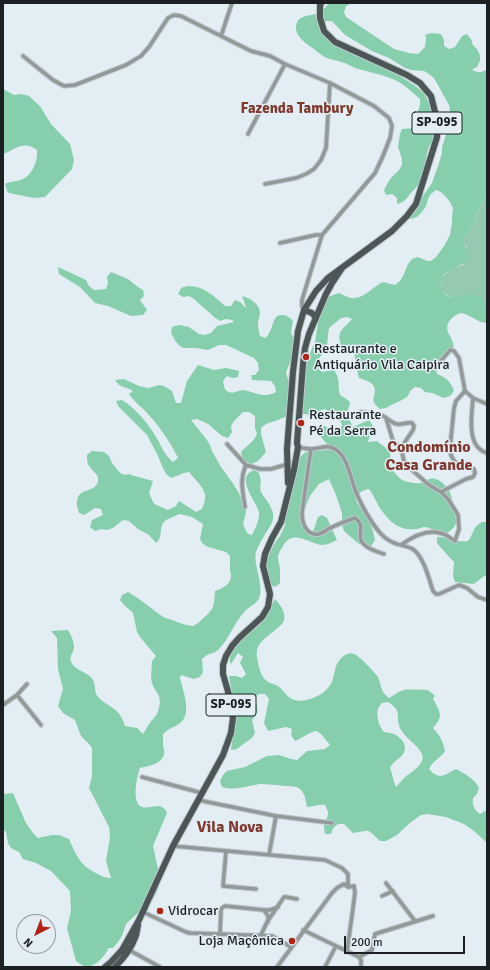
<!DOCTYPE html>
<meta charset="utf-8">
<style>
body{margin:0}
#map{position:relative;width:490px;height:970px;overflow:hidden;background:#e2eef4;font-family:Signika,sans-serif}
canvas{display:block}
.frame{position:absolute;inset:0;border:4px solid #1c2023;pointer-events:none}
.north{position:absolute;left:16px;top:914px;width:40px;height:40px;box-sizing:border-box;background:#e2eef4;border:1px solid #939ca0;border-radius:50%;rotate:222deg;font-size:11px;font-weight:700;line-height:16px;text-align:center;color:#1c2023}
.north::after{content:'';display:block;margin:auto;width:14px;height:18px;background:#b12313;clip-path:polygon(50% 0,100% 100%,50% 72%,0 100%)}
.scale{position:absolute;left:344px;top:936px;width:121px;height:18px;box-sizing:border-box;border:2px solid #1c2023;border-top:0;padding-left:5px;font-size:12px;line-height:14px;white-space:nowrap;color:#1c2023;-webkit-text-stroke:3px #e2eef4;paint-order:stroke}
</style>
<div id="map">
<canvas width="490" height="970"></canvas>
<div class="frame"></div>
<div class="north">N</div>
<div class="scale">200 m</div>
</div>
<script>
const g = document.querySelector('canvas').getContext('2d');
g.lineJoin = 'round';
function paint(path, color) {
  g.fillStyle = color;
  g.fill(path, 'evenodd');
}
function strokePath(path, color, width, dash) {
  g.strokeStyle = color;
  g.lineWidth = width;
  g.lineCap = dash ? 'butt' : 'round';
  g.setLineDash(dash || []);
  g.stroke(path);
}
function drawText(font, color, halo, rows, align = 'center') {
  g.font = font + ' Signika,sans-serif';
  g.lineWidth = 3;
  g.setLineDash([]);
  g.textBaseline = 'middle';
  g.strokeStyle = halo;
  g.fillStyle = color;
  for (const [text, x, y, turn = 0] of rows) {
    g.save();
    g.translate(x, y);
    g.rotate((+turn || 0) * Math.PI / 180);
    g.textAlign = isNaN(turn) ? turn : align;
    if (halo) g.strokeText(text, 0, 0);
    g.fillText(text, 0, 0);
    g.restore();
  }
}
paint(new Path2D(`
 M487,194V301L484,299L460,296L454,298L447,295L441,290L440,284L441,278L451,269L463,265L467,247L463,241L465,235L473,225L477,213Z`), '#95c9b0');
paint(new Path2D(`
 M329,3H352L346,6L344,12L346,17L394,49L409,53L418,54L425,47L426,38L425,35L431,33L441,34L444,40V46L449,49L455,47L462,36L467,34L471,39L473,45L477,49L480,55V61L477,67L472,70C478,73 482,73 487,69V194L477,213L473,225L465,235L463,241C482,271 445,262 441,281C440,284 440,288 442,290C450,304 462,292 473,294C478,295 482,298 487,301V323C477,323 469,313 460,313C457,314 454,316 452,318C439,332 457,337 453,350C452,354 440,364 436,368L437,374C446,377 451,382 454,391L450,396L444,398L432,393L425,392L421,388L415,387L410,391L408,396L402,400L391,405L386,408L380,409C379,408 375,405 375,404C370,397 380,391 371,383C368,381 363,379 359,378L356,366L354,348L347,347L341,345C336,330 344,329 352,319L347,317L341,318L329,328L328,335L327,347L324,352L316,362L317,368L322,372L334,370C341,380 337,384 340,395L345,398L350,402L347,415L353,427L369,420L373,426L368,442L377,441C380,444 386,447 389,451C392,455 389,458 390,463C391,469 397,476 402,480C407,482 416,484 421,483C427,481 431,476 438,480C441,481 447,487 449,490C451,494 457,516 457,520C456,527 450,531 445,535C439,532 431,528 425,527C422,527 419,529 416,529C400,531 391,523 382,511C376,504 375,496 369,489C362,490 358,493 356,500C358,505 360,507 363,510C370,519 373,530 375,540L371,546L359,544L344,531L342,525V513L336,495L329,479L319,484L310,496L304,511V524L312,533L313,532L318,517L322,515L327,518L337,540C332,542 328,545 322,545C309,544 293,528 283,546C281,549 278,554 278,557C278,562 280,566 280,570C280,574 280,579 280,583L275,587L269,584L267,570V558L276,541L280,536L285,525V513L297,463C304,447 314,451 328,450L327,444L319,435V429L325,426L335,433L340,430L342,425C339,416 332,412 324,409L318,412L313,415L303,414L300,407L306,359L310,353L315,342L318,323L317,317L328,297L339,293C344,295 349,299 355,298C364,298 374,286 383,282L395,285L400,281L403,276L408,264L412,259L418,257L427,261H431L436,257L444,246L450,235L452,223V216L453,208L450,202L446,197L441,192L436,190L431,194L428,199L426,206L422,212L417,217L411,219L408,217L432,183L438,166L442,153V147L450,123L451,117L449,105L434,78L429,74L424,71L411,70L405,68L389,58L372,51L345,35L332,21H326L323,26L338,43L347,51L353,54L359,56L387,68L414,85L424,93L435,115V139C422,151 429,164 423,178C421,183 415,188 411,193C406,199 405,202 397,204V198L392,194L386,195L384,190L390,179L399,170L402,165V159L398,147L400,134L402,129L414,128L419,123L418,111L420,105V99C411,91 402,82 390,78C380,74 369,72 358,69C352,67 347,63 341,62C336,60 332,60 327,58C322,56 318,52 314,49C307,44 295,37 296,26C298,13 313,17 321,12C324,9 327,6 329,3Z
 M3,89L14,95L21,94L29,96L40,106L51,124L70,144L74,160L72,169L45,197L34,198L9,193L7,191L5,184C10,181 15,182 21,180C32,176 38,161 37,150C24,140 16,149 3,154Z
 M58,267L86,280L89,286L94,290L106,289L108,283L107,277L111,272L128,279L138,287L143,290L144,296L140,300L147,310L143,315L131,316L108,306L95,303L80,287L59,274Z
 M187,286C203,285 214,296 225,306H231L235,300L240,302L246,308V307L242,296C250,298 260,304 260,313C260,316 258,320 258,323C258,327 259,332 260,336L266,338C273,329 271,324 277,316C284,314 288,315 293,321L291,333L296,344L294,356L288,367L286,373L288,379L294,404L293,410L289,415L278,420L266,424L261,428V434L266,452L258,461L252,464L246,462L242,458L241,452C247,445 253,443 257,434L255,428V416L249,412H243L234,421L231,426L232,432L228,438L222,436L208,424L197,419L191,420L207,440L210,445L212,451L221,467L232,482L239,493L246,511L245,517L243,523L245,529L248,534L252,535C255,529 260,519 259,512C256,502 240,483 248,474C249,472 251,472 253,470L258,472C259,474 260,475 260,477C262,482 259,487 261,492C264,498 269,502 271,508C277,519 270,526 264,536C261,541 258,547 256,552C253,563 263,583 260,595C259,603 251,605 246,610C234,622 230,638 218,650C212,655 211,652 207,655C205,656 204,658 202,659L203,672L200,677L194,679L181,675L180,678C183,691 193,715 179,724C173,728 169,728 163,734C163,737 163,741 163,744C163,747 165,751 164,754C162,764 149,766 140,768C137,776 131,803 142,807C151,810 161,800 167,813L153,846L160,878L158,890L152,901L146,908L141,910L126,924L122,936L118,942L113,948H109C104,956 95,969 84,966C82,965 78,963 76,961L67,928L71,911L70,891L51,871L36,863L23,859L19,852L11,848L8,843L6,832L3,829V794L13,793L26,823L33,833L38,838L52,835H59L69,839C76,854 79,865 96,873C101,876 105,878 111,878L106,861L110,837L109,827L89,788L92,776V748L89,744L81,736L75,720L63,713L58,706L63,689L58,669L57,638L51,631L68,630C71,635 74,641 74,647C74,654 67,656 73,665C77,670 85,672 91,677C97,684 93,691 98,697C104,704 115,707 120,715C122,718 124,722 125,726L137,728L143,734L149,724L157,714L159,708L160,702L159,696L153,686L151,679L152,661L156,656L140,637L137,632L133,613L124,605L120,600L122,595L128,592L139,599L163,617L186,625L193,626L198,623L208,614L212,609L214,603L215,591C222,589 231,584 231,576C231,574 230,572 230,569C230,565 230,561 230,556L226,552L208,547L203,544L200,539L203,524L192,517L180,514C176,516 167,518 163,523C159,529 163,538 156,543L149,535L138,529L129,521L123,520L113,528L107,530L101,529L95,531L90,527L92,520L103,515L101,509L95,508L84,515L79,513C78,509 76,504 77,501C79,486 97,494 98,480C99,474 93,472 90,467C87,463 87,460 87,455L92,451L104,452L109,456L112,463L120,473L125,475L129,474L131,475L153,481L149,493L154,504L168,510L176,506L179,501L196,512L202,509C211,491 199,485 189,472C182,473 178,476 171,478L166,474L163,468L158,456L147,435L119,407L116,401L122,400C138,410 150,426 159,442C163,450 166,456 173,462L178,458C171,443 159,426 148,414C142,407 134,402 129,394L133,391C126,386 120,389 115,380L124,379L139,386L148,388L160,385L164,386L172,391L176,403H181L187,381L198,365L214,370L226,368L239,371L238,377L232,378L227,376L223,381C224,386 224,390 229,392C234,394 237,391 242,390C245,390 248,391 251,392C261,395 267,397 276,392L275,386L271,381L252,380L251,375H255L259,370L258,363L254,358L226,345H219L208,350L196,348H184L181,347L176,342L171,333L172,327L179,325L189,327L199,334L204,335L211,333L217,326L234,322L232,320L226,319L220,321L214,317L210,313L205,309L194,299L189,296L183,297L178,294L181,288Z
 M482,522H487V575L484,576L474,584L455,582L453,576L454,562L441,548L437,543V537C450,536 456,543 468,541C474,534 472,527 482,522Z
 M275,599C280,605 286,611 284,620C282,629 258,638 257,651C256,655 258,660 258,663C260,672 262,679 270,683C272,684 274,684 276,685C283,688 286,698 295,700C308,703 324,695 331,684C334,678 334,672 336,666C339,659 347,651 354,654C359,655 375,673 378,677C382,687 380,691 389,698C394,695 399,691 404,690C406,689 424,690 427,690C430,691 433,694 435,696L433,698C439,712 445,715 433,728C440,735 443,742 445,751C440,759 433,760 429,769C440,781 444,775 456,769C465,774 474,778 479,788L477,794L473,798C472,806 474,809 480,814L487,810V843L474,831L464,824L446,817L427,814L421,815L411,822L397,835L386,841H380C366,828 371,830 353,833L344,824H338L333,828L331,834H325C325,833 324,828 324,827C325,817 332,817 325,805C318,804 314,807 307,807C306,802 305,793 300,789C297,786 290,786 285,786C277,785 268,784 260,784C247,786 235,791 222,787L220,781L223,775L227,771L245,767L267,756L279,755L291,759L297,760L307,751L325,749L330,745L322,735L317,731C309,732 303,738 295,741L291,735L292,729L286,727L268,731L264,723L269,699L265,694H259L254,698C258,708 260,712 252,720L255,733L252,738L242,745L237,749L231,750L234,726V707L229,676H236L242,678L246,674L240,663L243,657L238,653L231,664L230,663V657L234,649L267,613ZM388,702C403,711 395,716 400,728C405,738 415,743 421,752C428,763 411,772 404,778C401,781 399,784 396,787C393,781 393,775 390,768C394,760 399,760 403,754C408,747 403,739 396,735C393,733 388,733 384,732C379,726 376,717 378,709C378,708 381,704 382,703Z`), '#87cead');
const minor = new Path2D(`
 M221,36L232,3
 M23,56L53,80L64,86L75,85L126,65L141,56L149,47L168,18L174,15L181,16L251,51L270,56L285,64L330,83L374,106L389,118L392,126L390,138L383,156L375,173L322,235L302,300V306L304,310
 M248,134L285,64
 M265,184L296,178L306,174L314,169L321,160L326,148L330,83
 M280,243L316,235H322
 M440,362L450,350L454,351L459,358L465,391L473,398L487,404
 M473,398C472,412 467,441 481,450C483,452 485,452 487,453
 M361,412C368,413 376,414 383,416C388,418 391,423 397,424C402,425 407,422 412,423L414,426L413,430L401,448L404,461L412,470L429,485L441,492L448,499L455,510L458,515L459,529L455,541C450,538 446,534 440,533C426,529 412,537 401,545
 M386,418L393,441L401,448
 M227,444L246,465L260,469H271L288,464
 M298,447C302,448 307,449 311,449C319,449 327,444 335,449C349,458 350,478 356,492C360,502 365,511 370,519C377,530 384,540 397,544C402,546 409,546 414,550C424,558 429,579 433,591L436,594H439L459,585L467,588L478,597L487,600
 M311,449L302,513C302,523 306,536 319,534C322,533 326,531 328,529C337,525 345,521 355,518C368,527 353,537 366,546C371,550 378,552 384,554
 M441,492L466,479L473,477L475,473L474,469L462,467L454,461L451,455L450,448L454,408L456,401L465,391
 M245,507C243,491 239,481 246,465
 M17,695L41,725
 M3,705L17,695L27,684
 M142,777L202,793
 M198,800L276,816L332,823
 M173,846L325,860L342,868L348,874V887L354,886L355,893L347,952
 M226,851L223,886L256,889
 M269,855L276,816
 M386,883L415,921
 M382,896L393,891
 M264,910L268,916V922
 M143,912L186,932L190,933L272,936L291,947
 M303,930L359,957
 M220,934L221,910L222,908L225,906L264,910H270L278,907
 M261,935L267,922L284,897H286L297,899
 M129,950L160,967
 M359,957L372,950L375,934L433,916
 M359,957L361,960V967
 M277,967L332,893L337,888L344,884L348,887
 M325,967L336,946`);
const primary = new Path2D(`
 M304,310L312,313L316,318
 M288,483L287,449L293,372L298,331L304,310L316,291L328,278L392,231L407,216L416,204L437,137V120L431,96L420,83L407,75L335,42L324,31L320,18V6L321,3
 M105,967L111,962L122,950L139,920L173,846L223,755L231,733L233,718L229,695L223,674V665L226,656L232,646L239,638L262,617L268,607L270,594L263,566L265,554L272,538L281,522L294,470L298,447L297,443L303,364L305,348L309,334L326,294L332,283L342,268
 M115,967C123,959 131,949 135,938C137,934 137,929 138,925`);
strokePath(minor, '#bec9ce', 5.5);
strokePath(primary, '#bec9ce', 8);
strokePath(minor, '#939999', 3.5);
strokePath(primary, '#4c5656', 6);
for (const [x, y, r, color] of [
 [306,357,4,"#b12313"],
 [301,423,4,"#b12313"],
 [160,911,4,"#b12313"],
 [292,941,4,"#b12313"]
]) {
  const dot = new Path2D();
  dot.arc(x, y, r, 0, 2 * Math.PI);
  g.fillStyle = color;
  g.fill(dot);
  strokePath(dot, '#e2eef4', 1.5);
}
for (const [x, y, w] of [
 [437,123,50],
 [231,705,50]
]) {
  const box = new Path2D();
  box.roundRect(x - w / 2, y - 11, w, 22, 3);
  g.fillStyle = '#e2eef4';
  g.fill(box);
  strokePath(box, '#1c2023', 1);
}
drawText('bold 13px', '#1c2023', null, [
 ["SP-095",437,123],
 ["SP-095",231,705]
]);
drawText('14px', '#1c2023', '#e2eef4', [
 ["Restaurante e",314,349],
 ["Antiquário Vila Caipira",314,365],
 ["Restaurante",309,415],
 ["Pé da Serra",309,431],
 ["Vidrocar",168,911],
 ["Loja Maçônica",284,941,"right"]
], 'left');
drawText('bold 15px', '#7e382d', '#e2eef4', [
 ["Fazenda Tambury",297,109]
]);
drawText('bold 16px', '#7e382d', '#e2eef4', [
 ["Condomínio",429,448],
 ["Casa Grande",429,466],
 ["Vila Nova",230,828]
]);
</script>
